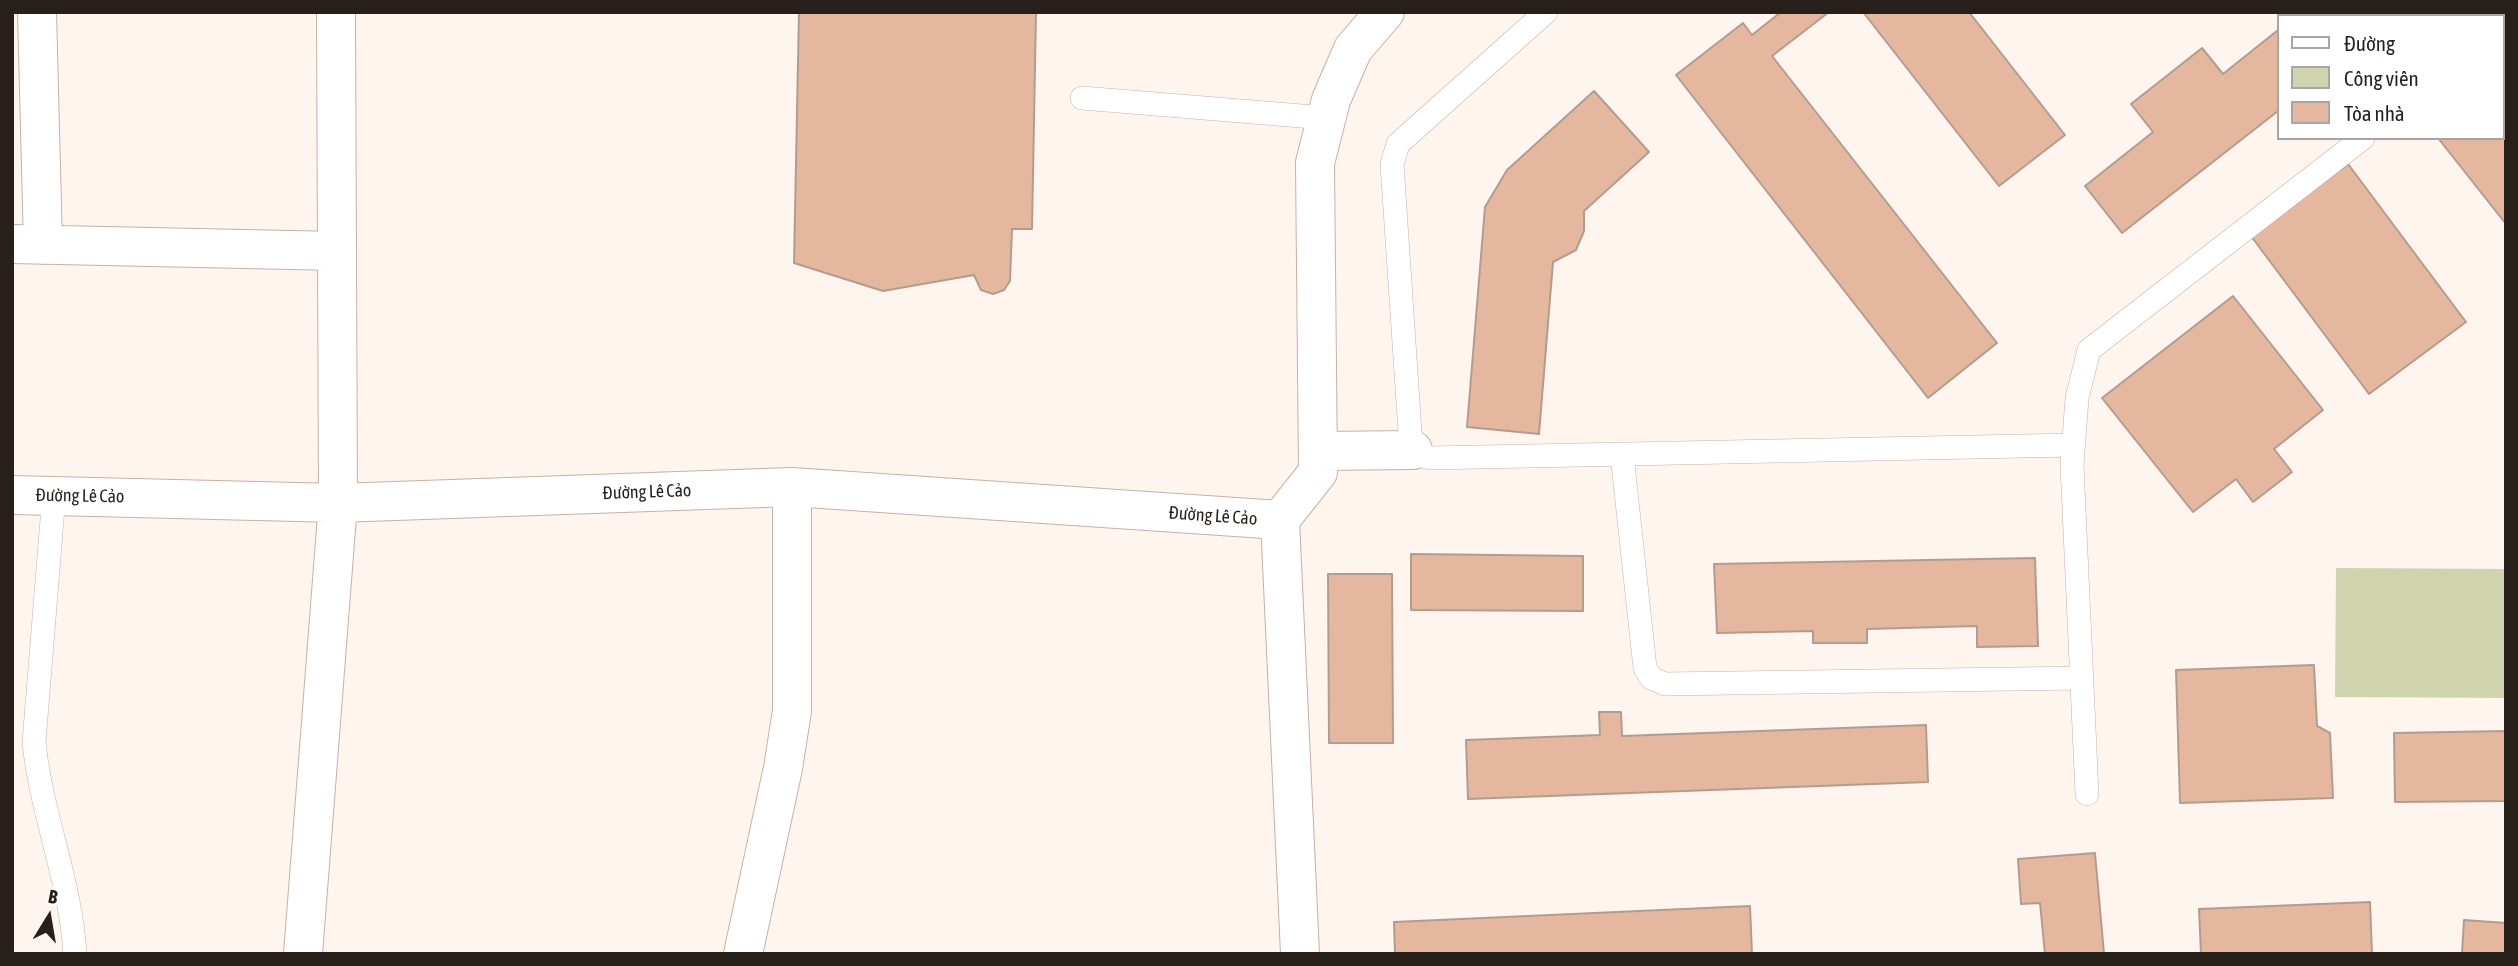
<!DOCTYPE html>
<meta charset="utf-8">
<style>
body{margin:0}
#map{position:relative;width:2518px;height:966px;overflow:hidden;background:#fff5ef;font-family:"Asap Condensed",sans-serif}
canvas{display:block}
.frame{position:absolute;inset:0;border:14px solid #271f1a;pointer-events:none}
.legend{position:absolute;left:2277px;top:14px;width:228px;height:126px;box-sizing:border-box;background:#fff;border:2px solid #a9a5a3;margin:0;padding:9px 12px;list-style:none;font-size:21px;color:#271f1a}
.legend li{display:flex;align-items:center;gap:14px;height:35px}
.legend b{width:35px;border:2px solid #a9a5a3}
.north{position:absolute;left:14px;top:882px;width:70px;height:70px;-webkit-text-stroke:5px #fff;paint-order:stroke;rotate:11deg;font-size:19px;font-weight:700;line-height:28px;text-align:center;color:#271f1a}
.north::after{content:'';display:block;margin:auto;width:24px;height:32px;background:#271f1a;clip-path:polygon(50% 0,100% 100%,50% 72%,0 100%)}
</style>
<div id="map">
<canvas width="2518" height="966"></canvas>
<div class="frame"></div>
<ul class="legend">
<li><b style="height:9px;background:#fff"></b>Đường</li>
<li><b style="height:19px;background:#cfd4ae"></b>Công viên</li>
<li><b style="height:19px;background:#e5b79e"></b>Tòa nhà</li>
</ul>
<div class="north">B</div>
</div>
<script>
const g = document.querySelector('canvas').getContext('2d');
g.lineJoin = 'round';
function paint(path, color) {
  g.fillStyle = color;
  g.fill(path, 'evenodd');
}
function strokePath(path, color, width, dash) {
  g.strokeStyle = color;
  g.lineWidth = width;
  g.lineCap = dash ? 'butt' : 'round';
  g.setLineDash(dash || []);
  g.stroke(path);
}
function drawText(font, color, halo, rows, align = 'center') {
  g.font = font + ' "Asap Condensed",sans-serif';
  g.lineWidth = 7;
  g.setLineDash([]);
  g.textBaseline = 'middle';
  g.strokeStyle = halo;
  g.fillStyle = color;
  for (const [text, x, y, turn = 0] of rows) {
    g.save();
    g.translate(x, y);
    g.rotate((+turn || 0) * Math.PI / 180);
    g.textAlign = isNaN(turn) ? turn : align;
    if (halo) g.strokeText(text, 0, 0);
    g.fillText(text, 0, 0);
    g.restore();
  }
}
paint(new Path2D(`
 M2336,568L2506,569V698L2335,697Z`), '#cfd4ae');
const building = new Path2D(`
 M799,12H1036L1032,229H1012L1010,281L1004,290L993,294L981,290L974,275L883,291L794,263Z
 M1781,12H1829L1772,56L1997,343L1928,398L1676,75L1743,23L1752,35Z
 M1863,12H1969L2065,135L1999,186Z
 M2301,12H2403L2399,16H2296Z
 M2278,30V111L2122,233L2085,186L2153,132L2131,104L2202,48L2223,74Z
 M2504,56L2506,59V224L2438,138H2502Z
 M1594,91L1649,152L1584,211V231L1576,250L1553,262L1539,434L1467,427L1485,207L1507,170Z
 M2348,164L2466,322L2369,394L2251,236Z
 M2233,296L2323,410L2274,449L2292,472L2253,502L2236,479L2193,512L2102,398Z
 M1411,554L1583,556V611L1411,610Z
 M2035,558L2038,646L1977,647V626L1867,629V643H1813V631L1717,633L1714,564Z
 M1328,574H1392L1393,743H1329Z
 M2314,665L2317,726L2330,733L2333,798L2180,803L2176,670Z
 M1599,712H1621L1622,736L1926,725L1928,782L1468,799L1466,740L1600,735Z
 M2506,731V801L2395,802L2394,733Z
 M2095,853L2104,954H2045L2040,903L2021,904L2018,859Z
 M2370,902L2372,954H2201L2199,909Z
 M1750,906L1752,954H1395L1394,922Z
 M2464,920L2506,923V954H2462Z`);
paint(building, '#e5b79e');
strokePath(building, '#b39c8f', 2);
const lane = new Path2D(`
 M1546,12L1398,144L1392,164L1410,432L1415,454L1430,458L2073,445
 M2502,31L2506,28
 M1082,98L1326,118
 M1622,455L1645,668L1651,678L1665,684L2082,678
 M54,495L34,742C41,814 71,882 75,954
 M2087,794L2072,465L2077,398L2089,350L2363,138`);
const street = new Path2D(`
 M37,12L43,245
 M12,244L337,251
 M1318,451L1413,450
 M12,495L338,503L792,487L1280,520
 M303,954L338,503L336,12
 M743,954L783,768L792,711V487
 M1300,954L1280,520L1318,472L1315,163L1331,100L1353,49L1385,12`);
strokePath(lane, '#c8b0a4', 24);
strokePath(street, '#c8b0a4', 40);
strokePath(lane, '#fff', 23);
strokePath(street, '#fff', 38);
drawText('18px', '#271f1a', '#fff', [
 ["Đường Lê Cảo",647,492,-2],
 ["Đường Lê Cảo",80,496,1],
 ["Đường Lê Cảo",1213,516,4]
]);
</script>
